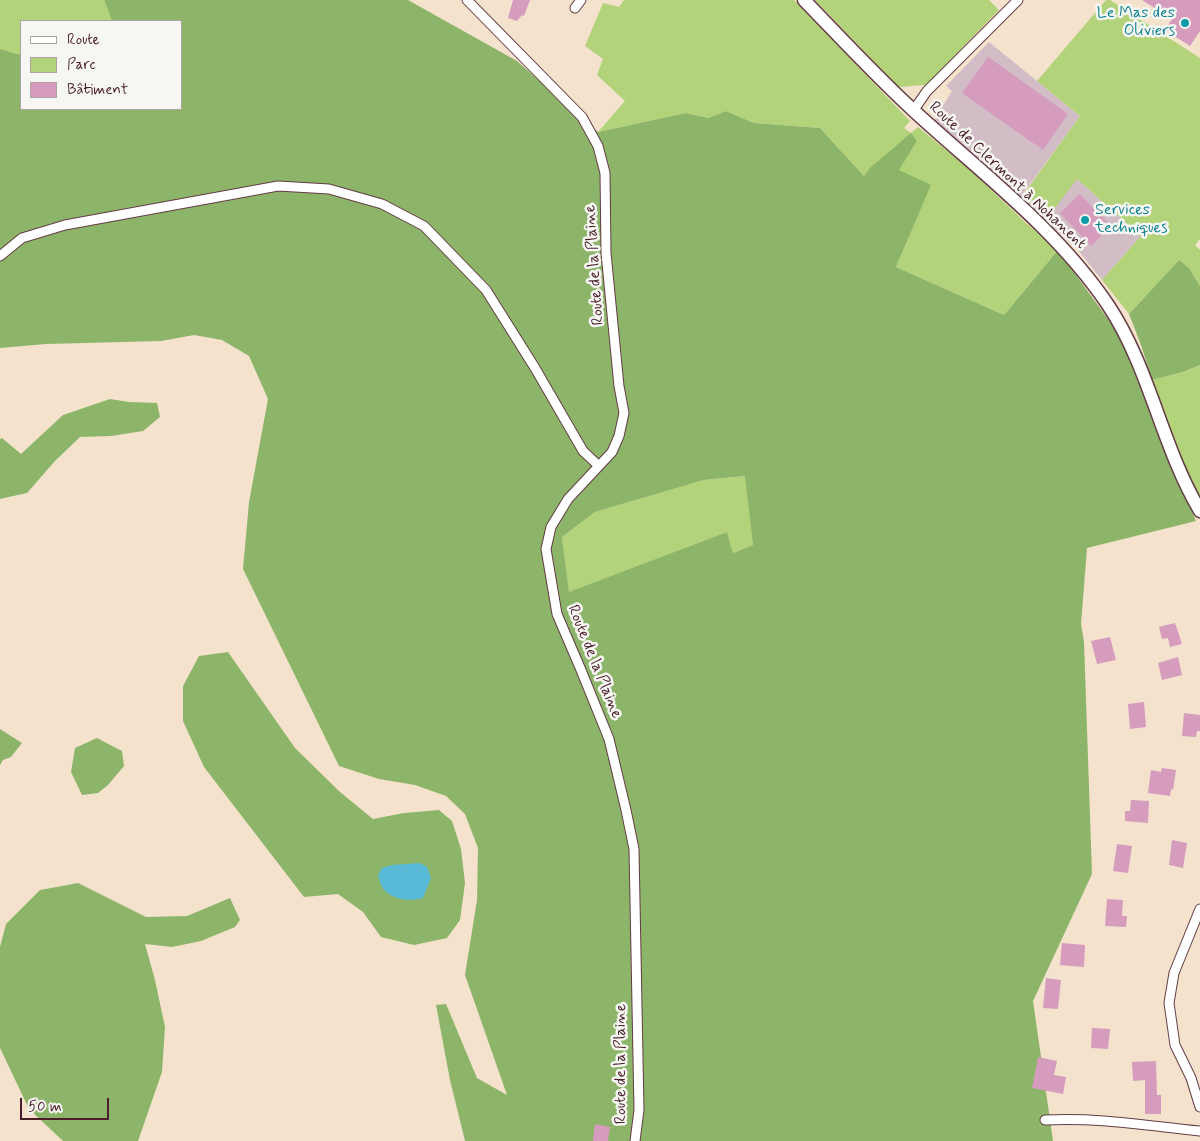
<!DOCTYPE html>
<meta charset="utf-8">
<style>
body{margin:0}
#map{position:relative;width:1200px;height:1141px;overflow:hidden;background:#f4e2cd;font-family:Mynerve,sans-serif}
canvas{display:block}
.legend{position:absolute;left:20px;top:20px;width:162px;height:90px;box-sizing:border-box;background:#f6f6f2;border:1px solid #b1a0a2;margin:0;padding:6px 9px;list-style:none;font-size:15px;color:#4a1f2b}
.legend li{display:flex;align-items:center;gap:10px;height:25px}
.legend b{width:25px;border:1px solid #b1a0a2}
.scale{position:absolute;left:20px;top:1098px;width:89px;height:22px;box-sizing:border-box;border:2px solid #4a1f2b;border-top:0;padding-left:6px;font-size:15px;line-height:18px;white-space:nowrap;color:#4a1f2b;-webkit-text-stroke:4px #f6f6f2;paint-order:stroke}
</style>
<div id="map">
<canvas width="1200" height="1141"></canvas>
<ul class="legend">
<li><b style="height:6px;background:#fff"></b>Route</li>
<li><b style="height:14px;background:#b2d37a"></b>Parc</li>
<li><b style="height:14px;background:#d59cbe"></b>Bâtiment</li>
</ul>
<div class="scale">50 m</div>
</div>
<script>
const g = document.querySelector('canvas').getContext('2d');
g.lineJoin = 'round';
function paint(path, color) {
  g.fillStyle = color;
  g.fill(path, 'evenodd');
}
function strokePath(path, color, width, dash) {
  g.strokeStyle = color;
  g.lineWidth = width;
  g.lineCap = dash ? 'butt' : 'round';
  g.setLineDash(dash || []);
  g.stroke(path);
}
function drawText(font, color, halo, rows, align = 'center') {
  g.font = font + ' Mynerve,sans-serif';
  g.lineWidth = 5;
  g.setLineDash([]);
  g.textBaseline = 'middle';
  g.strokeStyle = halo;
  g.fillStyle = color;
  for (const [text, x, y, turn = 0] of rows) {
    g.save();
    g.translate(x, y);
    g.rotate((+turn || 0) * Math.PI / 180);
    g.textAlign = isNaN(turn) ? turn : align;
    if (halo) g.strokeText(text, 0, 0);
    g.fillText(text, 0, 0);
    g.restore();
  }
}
paint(new Path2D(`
 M989,42L1080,116L1023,194L1076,178L1141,236L1102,280L1078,250L934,121L952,91L946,86Z`), '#d2bdc6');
paint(new Path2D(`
 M0,0H104L112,21H21V55L0,49Z
 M624,0H794L910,121L904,128L911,133L918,127L967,167L1025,222L1058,250L1004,315L896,267L930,186L898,170L917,141L864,176L820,128L754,123L726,111L708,118L686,113L598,132L625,101L597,75L603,59L585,46L603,3L619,7Z
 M815,0H989L999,10L926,85L898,87Z
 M1106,0H1110L1200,58V239L1195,245L1200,250V286L1189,268L1179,260L1129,314L1102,280L1141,236L1077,179L1049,216L1023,195L1080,116L1037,81Z
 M1200,365V498C1180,460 1165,420 1152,380L1183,372Z
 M746,476L753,545L733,553L727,532L569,593L562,537L595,512L704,480Z`), '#b2d37a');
paint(new Path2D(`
 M104,0H408L517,61L598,132L686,113L708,118L726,111L754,123L820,128L864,176L870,168L911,133L917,141L899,170L931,185L896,267L1004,315L1058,250L1120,336L1159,434L1196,521L1087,548L1081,624L1084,642L1092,874L1033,1001L1053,1141H465L450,1080L436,1005L446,1004L477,1078L507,1095L465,975L477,900L478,848L465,814L446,796L415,785L379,779L339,766L243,569L249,502L268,399L249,356L222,340L194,335L161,341L46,344L0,348V49L21,55V109H181V21H112ZM745,476L753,545L733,553L727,532L569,592L562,537L595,512L704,480Z
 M1179,260L1189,268L1200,286V365L1183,372L1152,380L1141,345L1129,314Z
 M110,399L129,402L157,403L160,417L143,431L111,436L80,437L55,461L27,493L0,499V439L2,438L21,454L63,415Z
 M228,652L295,748L340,792L373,819L404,813L439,810L452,821L461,849L465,883L460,920L447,938L414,945L381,937L363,912L338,894L304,897L204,767L183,721V686L199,656Z
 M0,729L22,743L11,757L3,760L0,765Z
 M97,738L122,751L124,766L108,785L98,793L82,795L71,772L75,748Z
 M78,883L146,917L187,916L230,898L240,920L235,927L201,941L172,947L145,944L155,980L165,1027L162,1072L138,1141H63L29,1109L0,1048V947L6,924L40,890Z`), '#8db56a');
paint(new Path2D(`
 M420,863L427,867L431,878L423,898C410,902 390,900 382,887C380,884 379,878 378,875L382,868L392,865Z`), '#57b9d5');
paint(new Path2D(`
 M513,0H530L524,16L522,15L517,21L508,18Z
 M1142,0H1200V31L1190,46L1165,30L1172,19Z
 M988,57L1068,114L1043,150L962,93Z
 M1080,194L1111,226L1091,246L1060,213Z
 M1175,623L1182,644L1170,647L1168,638L1162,639L1159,627Z
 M1110,637L1116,660L1097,664L1091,641Z
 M1178,657L1182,675L1162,680L1158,663Z
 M1144,702L1146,727L1130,729L1128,704Z
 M1184,713L1200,715V731H1197L1196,737L1182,736Z
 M1162,768L1176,770L1173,790L1171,789L1170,796L1148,793L1151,770L1161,772Z
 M1131,800L1149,801L1148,823L1125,821V811H1130Z
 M1172,840L1187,843L1183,868L1169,865Z
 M1117,844L1132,846L1128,873L1113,871Z
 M1107,899L1123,900L1122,916H1127L1126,927L1105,926Z
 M1062,943L1085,945L1084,967L1060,965Z
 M1046,978L1061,980L1058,1009L1043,1008Z
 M1092,1028L1110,1029L1108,1049L1091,1048Z
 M1038,1057L1057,1061L1054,1075L1066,1077L1063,1094L1032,1088Z
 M1156,1061L1157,1095H1161V1114H1145V1080L1133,1081L1132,1062Z
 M595,1124L610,1127L608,1141H593Z`), '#d59cbe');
const street = new Path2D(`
 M467,0L582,117L598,146L605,173L606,253L619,386L624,413L619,436L612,452L568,499L551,527L546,549L557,614L581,670L609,739L626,810L634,849L639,1110L635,1141
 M575,8L581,0
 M913,111L927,91L1018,0
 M0,256L22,238L65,225L278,186L329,189L382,204L424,226L486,290L535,368L583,451L599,466
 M1200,909L1174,973L1169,1003L1175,1045L1191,1078L1200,1107
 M1045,1120C1097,1117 1149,1126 1200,1131`);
const secondary = new Path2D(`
 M804,0C840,37 875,75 913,110C979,171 1057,229 1108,305C1150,368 1161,445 1200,511`);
strokePath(street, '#643c43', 11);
strokePath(secondary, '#643c43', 15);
strokePath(street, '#fff', 9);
strokePath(secondary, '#fff', 12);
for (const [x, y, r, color] of [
 [1185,23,5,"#0f9aa8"],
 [1085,220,5,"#0f9aa8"]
]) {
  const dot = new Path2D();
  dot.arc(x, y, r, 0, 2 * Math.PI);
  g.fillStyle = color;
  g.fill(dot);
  strokePath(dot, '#f6f6f2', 2);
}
drawText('16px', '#0d838f', '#f6f6f2', [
 ["Le Mas des",1175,14],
 ["Oliviers",1175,32],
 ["Services",1095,211,"left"],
 ["techniques",1095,229,"left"]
], 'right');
drawText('16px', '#4a1f2b', '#f6f6f2', [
 ["Route de Clermont à Nohanent",1007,176,43],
 ["Route de la Plaine",595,265,-94],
 ["Route de la Plaine",594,662,68],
 ["Route de la Plaine",622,1064,-90]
]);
</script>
